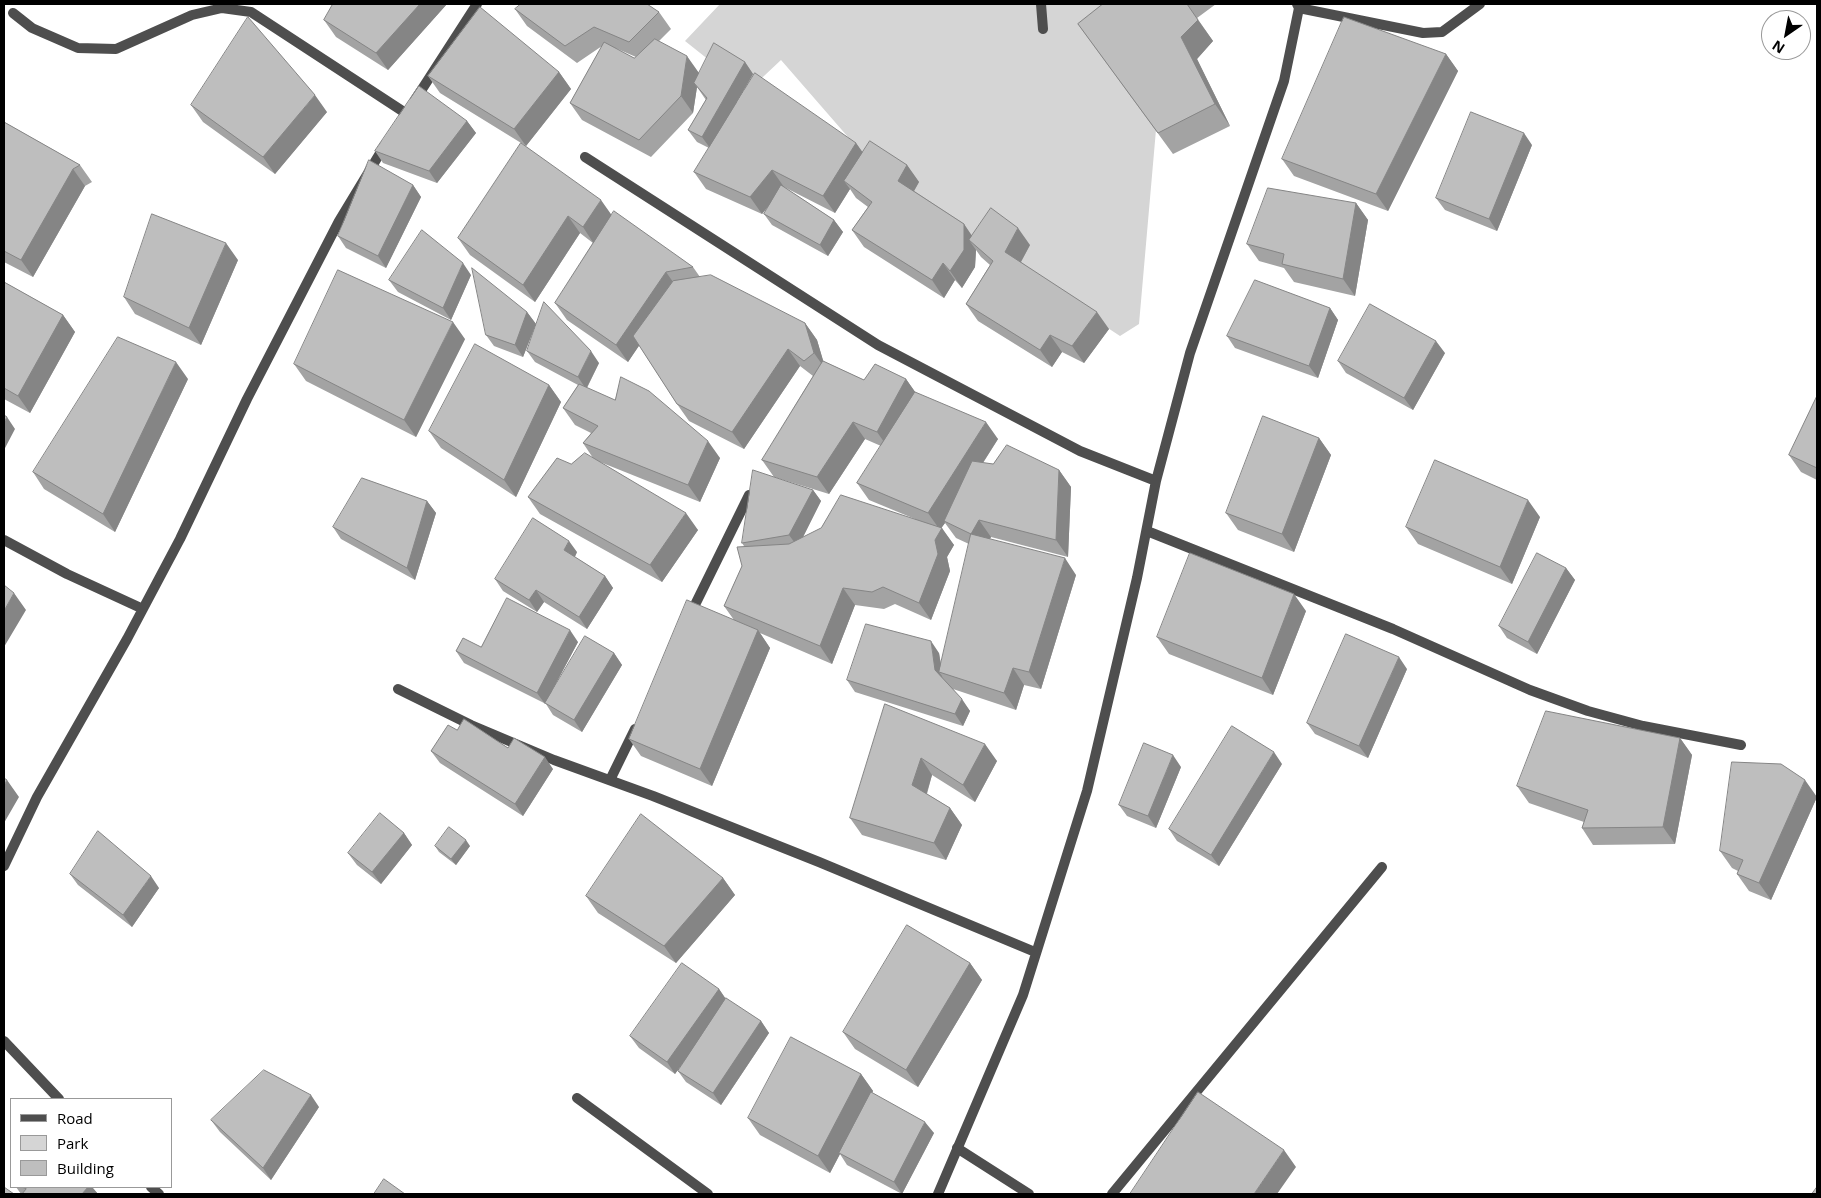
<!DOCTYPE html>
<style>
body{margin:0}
#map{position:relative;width:1821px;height:1198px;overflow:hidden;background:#fff;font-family:"Open Sans",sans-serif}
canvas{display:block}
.frame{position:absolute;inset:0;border:5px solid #000;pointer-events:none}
.legend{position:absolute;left:10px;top:1098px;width:162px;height:90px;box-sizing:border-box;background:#fff;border:1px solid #999;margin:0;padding:6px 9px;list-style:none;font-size:15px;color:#000}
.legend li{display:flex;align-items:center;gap:10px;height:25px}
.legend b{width:25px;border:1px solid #999}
.north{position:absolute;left:1761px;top:10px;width:50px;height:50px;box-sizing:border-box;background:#fff;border:1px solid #999;border-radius:50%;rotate:213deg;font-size:14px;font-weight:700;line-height:20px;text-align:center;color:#000}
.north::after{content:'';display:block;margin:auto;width:18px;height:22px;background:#000;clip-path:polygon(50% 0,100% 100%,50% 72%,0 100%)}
</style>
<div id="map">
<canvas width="1821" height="1198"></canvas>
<div class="frame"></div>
<ul class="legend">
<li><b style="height:6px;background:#4e4e4e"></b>Road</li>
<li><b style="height:14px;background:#d5d5d5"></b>Park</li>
<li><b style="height:14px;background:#bebebe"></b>Building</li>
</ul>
<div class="north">N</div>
</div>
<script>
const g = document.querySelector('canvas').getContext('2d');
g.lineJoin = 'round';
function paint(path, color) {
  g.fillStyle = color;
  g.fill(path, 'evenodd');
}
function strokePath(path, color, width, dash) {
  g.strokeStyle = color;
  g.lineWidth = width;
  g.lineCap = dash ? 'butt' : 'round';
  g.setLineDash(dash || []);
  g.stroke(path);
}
paint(new Path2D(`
 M720,4H1167L1139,324L1120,336L888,183L781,60L748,91L685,41Z`), '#d5d5d5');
strokePath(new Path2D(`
 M1041,4L1043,29
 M957,1148L1029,1194
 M1112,1194L1382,867`), '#4e4e4e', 10);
strokePath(new Path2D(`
 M1299,8L1423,33L1442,32L1480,4
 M13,13L32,28L78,48L116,49L192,15L222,8L251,12L407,114
 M415,100L477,4
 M585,157L878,345L1080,451L1156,481
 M1147,531L1393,629L1530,690L1588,711L1643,726L1741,745
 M4,540L67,574L143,609
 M690,615L749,495
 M398,689L471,725L554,760L653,796L819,862L1035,952
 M610,780L635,729
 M4,866L37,797L127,639L180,539L247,399L339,221L385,145
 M4,1041L59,1099
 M577,1098L708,1194
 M151,1187L159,1194
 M938,1194L1023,995L1087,791L1137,578L1156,481L1190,353L1284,81L1299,8L1297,4`), '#4e4e4e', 10);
paint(new Path2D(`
 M333,4H447L388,70L336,37L324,20Z
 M1103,4H1216L1197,18L1213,41L1197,59L1230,126L1173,154L1078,24Z
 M651,7L659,12L671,29L659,41L699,73L745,62L753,74L737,102L856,143L863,153L907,165L919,182L914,191L964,224L972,236L1030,245L1021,262L1109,329L1084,363L1062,352L1052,367L978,321L966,304L990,265L981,257L976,250L975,267L962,288L955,280L944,298L864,247L852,230L868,207L856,198L850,189L835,213L784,187L834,220L843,232L828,256L772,225L764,214L769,205L762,214L706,189L694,172L709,148L697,142L688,130L706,100L697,87L693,113L651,157L582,120L570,103L602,46L577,63L527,26L515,9ZM613,47L636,57L634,58Z
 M1446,54L1458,71L1388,211L1294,176L1282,159Z
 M559,72L571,89L526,146L440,93L428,76Z
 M191,105L327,112L275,174L203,122Z
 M467,121L476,133L437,183L383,163L375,151Z
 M4,122L80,165L92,182L85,186L33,277L4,262Z
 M521,143L611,215L693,267L700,277L805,323L817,340L823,361L864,380L906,379L915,392L998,439L983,463L1059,470L1071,487L1068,557L991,537L990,539L1076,575L1041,689L1024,685L1016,710L953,689L970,711L963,726L855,692L847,680L939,653L941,664L969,544L956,538L945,523L941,528L954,545L947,557L950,571L931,620L895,604L884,609L855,605L832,664L760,633L770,648L712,786L641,756L629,739L734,620L724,606L742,566L744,546L742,543L813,490L821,501L803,537L915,519L869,500L857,483L881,446L865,439L829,494L774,477L762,460L813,376L800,366L744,449L689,421L677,404L639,345L628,362L567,320L555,303L593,243L580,233L535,302L470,255L458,238Z
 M1532,145L1497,231L1445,210L1436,198Z
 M413,185L421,197L386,268L346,248L338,236Z
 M1356,203L1368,220L1355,296L1294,282L1284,268L1259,261L1247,244Z
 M238,260L201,345L135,314L124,297Z
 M471,275L451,320L398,292L389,280Z
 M4,282L63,315L75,332L30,413L4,399Z
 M1330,308L1338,320L1318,378L1235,348L1227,336Z
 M527,312L536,324L523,357L494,346L486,335Z
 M465,339L416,437L306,381L294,364Z
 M527,351L599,363L587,388L720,458L700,502L600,462L698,530L662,582L540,514L528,497L571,464L593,458L583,443L591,433L575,425L563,408L578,385L535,362Z
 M1445,353L1413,410L1346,373L1338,361Z
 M188,379L115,532L44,489L33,472Z
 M549,385L561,402L516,497L441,448L429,431Z
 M1817,396V480L1801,472L1789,455Z
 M1319,438L1331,455L1294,552L1238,530L1226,513Z
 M427,501L436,513L415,580L341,539L333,527Z
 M1540,517L1512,584L1418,544L1406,527Z
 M577,552L575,557L605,576L613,588L587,629L544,602L537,612L503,591L495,579Z
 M1566,568L1575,580L1537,654L1507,638L1499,626Z
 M1306,611L1273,695L1169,654L1157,637Z
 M578,642L552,691L614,653L622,665L582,732L553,715L546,704L464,663L456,651L481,647Z
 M1407,669L1368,758L1315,734L1307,723Z
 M885,704L997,761L975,802L932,775L927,794L950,808L962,825L946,860L862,835L850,818Z
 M457,730L508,748L553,769L523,816L440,763L431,751Z
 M1680,738L1692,755L1675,844L1593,845L1582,828L1584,822L1529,803L1517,786Z
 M1282,764L1219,866L1177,841L1169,829Z
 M1181,767L1156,828L1127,816L1119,805Z
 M1817,797L1771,900L1749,891L1737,874L1738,871L1732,868L1720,851Z
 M404,833L412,845L381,884L357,865L348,853Z
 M435,846H470L456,865L439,852Z
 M70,874L159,888L132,927L78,885Z
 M723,878L735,895L676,963L598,913L586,896Z
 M970,963L982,980L918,1087L855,1049L843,1032Z
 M719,989L726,999L761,1021L769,1033L721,1105L686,1082L678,1071L686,1058L675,1074L639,1048L630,1036Z
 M861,1074L873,1091L872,1093L934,1133L902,1194L847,1165L840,1154L830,1173L760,1135L748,1118Z
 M319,1107L271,1180L220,1132L211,1120Z
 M16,1187H92L98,1194H21Z`), '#a3a3a3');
paint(new Path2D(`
 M420,4H447L388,70L376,53Z
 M1198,20L1213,41L1197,59L1230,126L1215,104L1181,37Z
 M1446,54L1458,71L1388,211L1376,194Z
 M687,56L699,73L694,83L697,87L693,113L681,96Z
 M745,62L753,74L710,148L702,137Z
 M559,72L571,89L526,146L514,129Z
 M315,95L327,112L275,174L263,157Z
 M467,121L476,133L437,183L429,171Z
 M1524,133L1532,145L1497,231L1489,219Z
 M856,143L868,160L844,181L850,189L835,213L823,196Z
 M907,165L919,182L910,198L898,181Z
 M73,169L85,186L33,277L21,260Z
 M772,170L784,187L762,214L750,197Z
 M413,185L421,197L386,268L378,256Z
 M601,200L613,217L594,244L583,227Z
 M1356,203L1368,220L1355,296L1343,279Z
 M568,216L580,233L535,302L523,285Z
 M834,220L843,232L828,256L820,245Z
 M964,224L976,242L969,240L976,250L975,267L962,288L950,271Z
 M1018,228L1030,245L1017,269L1005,252Z
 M226,243L238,260L201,345L189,328Z
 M463,263L471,275L451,320L443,308Z
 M943,263L955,280L944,298L932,280Z
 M666,272L678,289L628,362L616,345Z
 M1330,308L1338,320L1318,378L1309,366Z
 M527,312L536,324L523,357L515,345Z
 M1097,312L1109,329L1084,363L1072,346Z
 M63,315L75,332L30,413L18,396Z
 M453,322L465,339L416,437L404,420Z
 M805,323L817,340L826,370L814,353Z
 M1050,335L1062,352L1052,367L1040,350Z
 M1436,341L1445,353L1413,410L1404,398Z
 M788,349L800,366L744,449L732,432Z
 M591,351L599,363L586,389L578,377Z
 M176,362L188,379L115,532L103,514Z
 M906,379L918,396L889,449L877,432Z
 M549,385L561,402L516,497L504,480Z
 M7,417L15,429L4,450V423Z
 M853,422L865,439L829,494L817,477Z
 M986,422L998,439L945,522L944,521L945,523L940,530L928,513Z
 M1319,438L1331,455L1294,552L1282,534Z
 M708,441L720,458L700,502L688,485Z
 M1059,470L1071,487L1068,557L1056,540Z
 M813,490L821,501L798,547L789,535Z
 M1528,500L1540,517L1512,584L1500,567Z
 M427,501L436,513L415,580L407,568Z
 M686,513L698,530L662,582L650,565Z
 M979,520L991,537L983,551L971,534Z
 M942,528L954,545L947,557L950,571L931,620L919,603L935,540Z
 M569,541L577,552L572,562L564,550Z
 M1065,558L1076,575L1041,689L1029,672Z
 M1566,568L1575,580L1537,654L1528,642Z
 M605,576L613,588L587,629L579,617Z
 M843,588L855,605L832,664L820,646Z
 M536,590L544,602L537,612L529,600Z
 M14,593L26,610L4,647V611Z
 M1294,594L1306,611L1273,695L1262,678Z
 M570,630L578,642L545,704L537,693Z
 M758,630L770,648L712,786L700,769Z
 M931,641L939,653L942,673L939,672L942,676L943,682L935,670Z
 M614,653L622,665L582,732L574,720Z
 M1399,657L1407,669L1368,758L1359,746Z
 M1013,668L1024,685L1016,710L1004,693Z
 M962,699L970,711L963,726L955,714Z
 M1680,738L1692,755L1675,844L1663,827Z
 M985,744L997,761L975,802L963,785Z
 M1274,752L1282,764L1219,866L1211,855Z
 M1173,755L1181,767L1156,828L1148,816Z
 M545,757L553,769L523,816L515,804Z
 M921,758L932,775L924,802L912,785Z
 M7,780L19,797L4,823V786Z
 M1805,780L1817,797L1771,900L1759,883Z
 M950,808L962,825L946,860L934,843Z
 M404,833L412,845L381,884L372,872Z
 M466,840L470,846L456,865L451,859Z
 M151,876L159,888L132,927L123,915Z
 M723,878L735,895L676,963L664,946Z
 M970,963L982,980L918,1087L906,1070Z
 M719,989L727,1001L675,1074L667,1062Z
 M761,1021L769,1033L721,1105L713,1093Z
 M861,1074L873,1091L830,1173L818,1156Z
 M311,1095L319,1107L271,1180L263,1168Z
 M925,1122L934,1133L902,1194L894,1182Z
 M1284,1150L1296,1167L1277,1194H1254Z
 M88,1187H92L98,1194H82Z`), '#858585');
const building = new Path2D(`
 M333,4H420L376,53L324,20Z
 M521,4H647L659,12L629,42L594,27L565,46L515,9Z
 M1103,4H1187L1198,20L1181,37L1215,104L1158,133L1078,24Z
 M480,7L559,72L514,129L428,76Z
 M248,17L315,95L263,157L191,105Z
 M1344,17L1446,54L1376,194L1282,159Z
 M655,39L687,56L681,96L639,140L570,103L604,42L634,58Z
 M714,43L745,62L702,137L688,130L707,98L694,83Z
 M755,73L856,143L823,196L772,170L750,197L694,172Z
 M419,86L467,121L429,171L375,151Z
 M1471,112L1524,133L1489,219L1436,198Z
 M4,122L80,165L73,169L21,260L4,251Z
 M870,141L907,165L898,181L964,224V250L950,271L943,263L932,280L852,230L872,202L844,181Z
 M521,143L601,200L583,227L568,216L523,285L458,238Z
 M369,160L413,185L378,256L338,236Z
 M781,185L834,220L820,245L764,214Z
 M1268,188L1356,203L1343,279L1282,264L1284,254L1247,244Z
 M991,208L1018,228L1005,252L1097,312L1072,346L1050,335L1040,350L966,304L993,261L969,240Z
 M614,211L693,267L666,272L616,345L555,303Z
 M152,214L226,243L189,328L124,297Z
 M422,230L463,263L443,308L389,280Z
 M472,268L527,312L515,345L486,335Z
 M338,270L453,322L404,420L294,364Z
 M711,275L805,323L814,353L804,361L788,349L732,432L677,404L633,336L673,281Z
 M1255,280L1330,308L1309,366L1227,336Z
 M4,282L63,315L18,396L4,388Z
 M544,302L591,351L578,377L527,351Z
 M1370,304L1436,341L1404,398L1338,361Z
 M118,337L176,362L103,514L33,472Z
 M475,344L549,385L504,480L429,431Z
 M823,361L864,380L875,364L906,379L877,432L853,422L817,477L762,460Z
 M621,377L649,391L708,441L688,485L583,443L598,426L563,408L579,384L615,400Z
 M915,392L986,422L928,513L857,483Z
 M1817,396V468L1789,455Z
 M4,415L7,417L4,423Z
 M1263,416L1319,438L1282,534L1226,513Z
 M1007,445L1059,470L1056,540L979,520L971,534L944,521L972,461L993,464Z
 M585,453L686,513L650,565L528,497L557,458L571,464Z
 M1435,460L1528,500L1500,567L1406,527Z
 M753,470L813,490L789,535L742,543Z
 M362,478L427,501L407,568L333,527Z
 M841,495L942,528L935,540L938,554L919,603L883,587L872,592L843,588L820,646L724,606L742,566L737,547L789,544L821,528Z
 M533,518L569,541L564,550L605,576L579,617L536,590L529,600L495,579Z
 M971,534L1065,558L1029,672L1013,668L1004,693L939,672Z
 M1190,553L1294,594L1262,678L1157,637Z
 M1537,553L1566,568L1528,642L1499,626Z
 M4,585L14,593L4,611Z
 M507,598L570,630L537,693L456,651L463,638L481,647Z
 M687,600L758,630L700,769L629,739Z
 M866,624L931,641L935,670L962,699L955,714L847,680Z
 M1346,634L1399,657L1359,746L1307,723Z
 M585,636L614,653L574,720L545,703Z
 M885,704L985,744L963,785L921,758L912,785L950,808L934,843L850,818Z
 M1546,711L1680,738L1663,827L1582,828L1588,810L1517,786Z
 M464,719L508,748L514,738L545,757L515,804L431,751L448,725L457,730Z
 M1232,726L1274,752L1211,855L1169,829Z
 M1144,743L1173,755L1148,816L1119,805Z
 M1732,762L1781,764L1805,780L1759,883L1737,874L1743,860L1720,851Z
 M4,778L7,780L4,786Z
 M380,813L404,833L372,872L348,853Z
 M641,814L723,878L664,946L586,896Z
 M449,827L466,840L451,859L435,846Z
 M98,831L151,876L123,915L70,874Z
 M907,925L970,963L906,1070L843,1032Z
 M682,963L719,989L667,1062L630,1036Z
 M726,998L761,1021L713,1093L678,1071Z
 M791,1037L861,1074L818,1156L748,1118Z
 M264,1070L311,1095L263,1168L211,1120Z
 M871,1092L925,1122L894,1182L839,1153Z
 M1198,1092L1284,1150L1254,1194H1130Z
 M384,1179L405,1194H374Z
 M4,1187L14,1194H4Z
 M22,1187H88L82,1194H22L26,1189Z
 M1817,1187V1194H1812Z`);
paint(building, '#bebebe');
strokePath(building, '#858585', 1);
</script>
